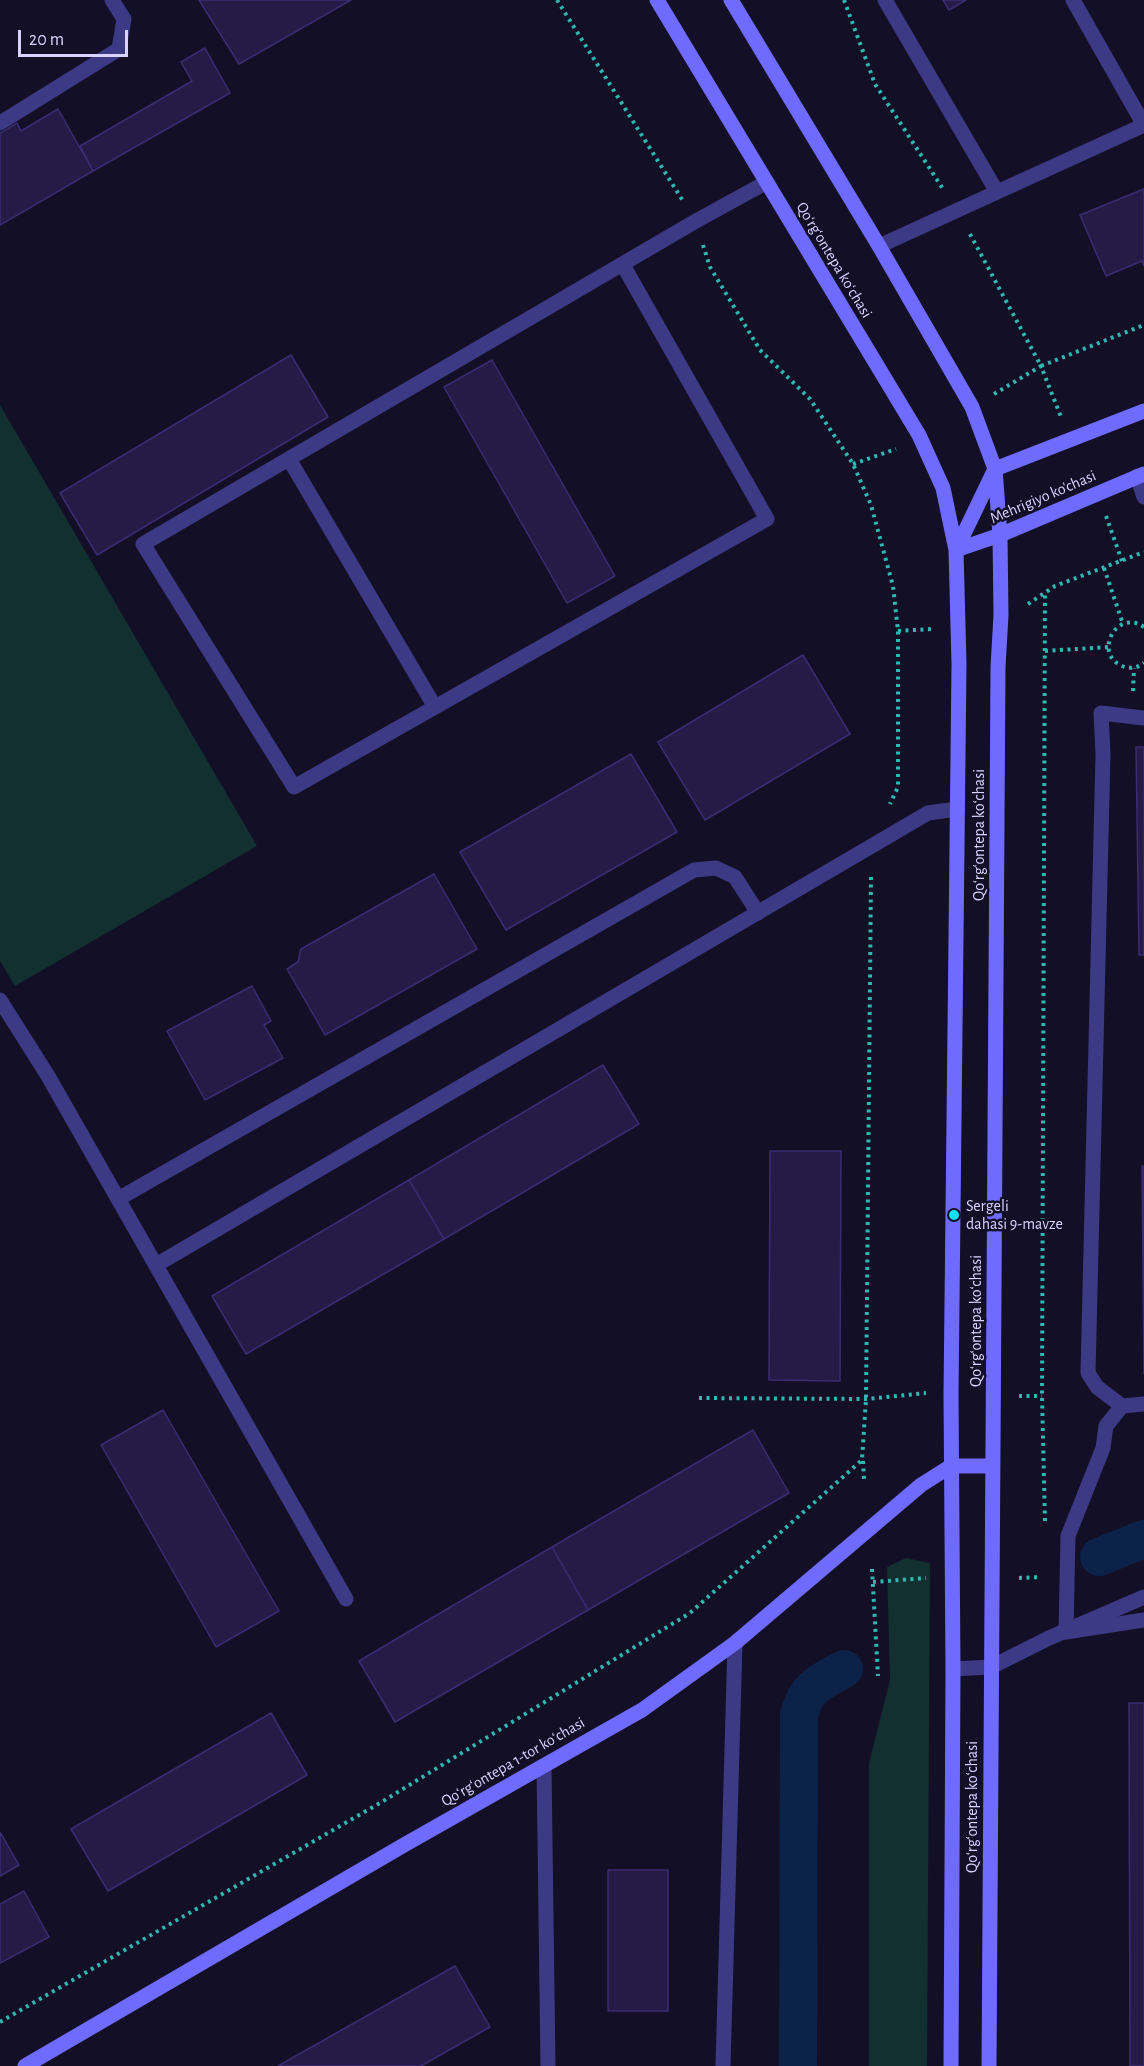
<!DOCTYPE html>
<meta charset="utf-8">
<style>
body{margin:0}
#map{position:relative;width:1144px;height:2066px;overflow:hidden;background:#130f26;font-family:"Alegreya Sans",sans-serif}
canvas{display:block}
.scale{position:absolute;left:18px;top:30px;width:110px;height:27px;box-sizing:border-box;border:3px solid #d9d4ff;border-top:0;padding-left:8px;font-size:18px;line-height:21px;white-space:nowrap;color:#d9d4ff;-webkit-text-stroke:4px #130f26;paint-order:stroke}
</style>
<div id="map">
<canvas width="1144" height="2066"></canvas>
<div class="scale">20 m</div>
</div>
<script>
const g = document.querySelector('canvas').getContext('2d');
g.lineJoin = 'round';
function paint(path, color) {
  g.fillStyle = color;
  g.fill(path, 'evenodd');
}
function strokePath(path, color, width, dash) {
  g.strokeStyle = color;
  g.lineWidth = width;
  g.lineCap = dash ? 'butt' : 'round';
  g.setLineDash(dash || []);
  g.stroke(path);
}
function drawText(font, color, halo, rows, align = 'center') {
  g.font = font + ' "Alegreya Sans",sans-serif';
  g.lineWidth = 5;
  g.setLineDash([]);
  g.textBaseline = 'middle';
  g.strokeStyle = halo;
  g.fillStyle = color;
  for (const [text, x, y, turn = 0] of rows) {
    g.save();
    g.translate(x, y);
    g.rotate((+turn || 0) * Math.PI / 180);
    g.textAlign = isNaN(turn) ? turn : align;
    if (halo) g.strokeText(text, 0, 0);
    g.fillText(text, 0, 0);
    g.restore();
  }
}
paint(new Path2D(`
 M0,405L257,846L15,986L0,961Z
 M906,1558L930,1563L927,2066H869V1763L890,1680L887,1567Z`), '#12302f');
strokePath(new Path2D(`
 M1099,1557L1144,1539
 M798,2066L799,1715C806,1687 820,1682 844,1669`), '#0c2248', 38);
const building = new Path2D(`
 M199,0H351L239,64Z
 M943,0H966L949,10Z
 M205,48L230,93L93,171L80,146L192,81L181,62Z
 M58,109L93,171L0,225V133L17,123L21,131Z
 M1144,189V266L1142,261L1106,276L1080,215Z
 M291,355L328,417L97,555L60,493Z
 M492,360L615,576L567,603L444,387Z
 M803,655L850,734L705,820L658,742Z
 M1136,747H1144V955H1139Z
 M631,754L677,832L506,930L460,852Z
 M434,874L477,949L325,1035L287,969L298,962L301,949Z
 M252,986L271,1021L264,1025L283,1058L205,1100L167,1031Z
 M603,1065L639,1124L444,1239L409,1180Z
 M770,1151H841L840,1381L769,1380Z
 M1142,1166H1144V1374Z
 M409,1180L444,1239L246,1354L212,1296Z
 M163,1410L279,1611L216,1647L101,1445Z
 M753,1430L789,1493L588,1610L552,1547Z
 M552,1547L588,1610L395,1722L359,1661Z
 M1129,1703H1144V2066H1130Z
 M271,1713L307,1775L108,1891L71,1829Z
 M0,1832L19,1865L0,1876Z
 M608,1870H668V2011H608Z
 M24,1891L49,1937L0,1963V1904Z
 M455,1966L490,2027L421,2066H278Z`);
paint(building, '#241b47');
strokePath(building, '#3b2d73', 1.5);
strokePath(new Path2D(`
 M557,0L683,201
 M844,0L875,84L943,189
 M970,234L1041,366L1144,325
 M703,245L710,267L760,350L810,399L853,464L871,505L893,586L898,631V787L890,804
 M994,394L1041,366L1061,417
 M853,464L896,449
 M1106,516L1122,561
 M1104,568L1123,624
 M1028,604L1055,586L1144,552
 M1144,627C1116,608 1093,654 1122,666C1130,669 1137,668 1144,663
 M898,631L931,629
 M1045,651L1108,647
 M1133,691L1134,668
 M1019,1396H1042
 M699,1398L866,1399L926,1393
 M863,1461L864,1479
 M1045,1521L1042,1396L1045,593
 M872,1569L878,1676
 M1019,1578L1041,1577
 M873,1582L926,1578
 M0,2022L380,1803L690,1613L862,1460L866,1399L871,877`), '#2fb8b0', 4, [3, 4.5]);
strokePath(new Path2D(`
 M885,0L997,192
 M1073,0L1144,125
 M0,123L119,49L124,19L112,0
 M879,246L1144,125
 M623,265L767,519L294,787L143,544L696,221L767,182
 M289,459L435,707
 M1137,476L1144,497
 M118,1199L694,870L716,868L735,877L758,913
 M1144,1404L1122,1406L1106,1426L1103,1448L1068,1536L1066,1632L1144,1620
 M1122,1406L1097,1387L1088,1373L1103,754L1101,713L1144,718`), '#3d3a85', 15);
strokePath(new Path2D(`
 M0,1000L48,1076L346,1599
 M156,1265L928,813L957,809
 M953,1669L991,1667L1049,1638L1144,1597
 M544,1766L548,2066
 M723,2066L735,1643`), '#3d3a85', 15);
strokePath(new Path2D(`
 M657,0L919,435L943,488L956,550L959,664L951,1394L953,1669L951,2066
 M731,0L879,246L972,407L995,469L1000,535L1001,615L998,667L989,2066
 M995,469L1144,411
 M956,550L1000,535L1144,474
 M956,550L995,469
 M25,2066L404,1845L642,1710L735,1643L921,1485L951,1466H993`), '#6f6bff', 15);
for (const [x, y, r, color] of [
 [954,1215,6,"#00e5ff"]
]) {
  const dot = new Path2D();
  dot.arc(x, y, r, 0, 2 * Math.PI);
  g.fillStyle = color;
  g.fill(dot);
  strokePath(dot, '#130f26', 2);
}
drawText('16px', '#d9d4ff', '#130f26', [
 ["Qoʻrgʻontepa koʻchasi",834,260,59],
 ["Mehrigiyo ko'chasi",1043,497,-23],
 ["Qoʻrgʻontepa koʻchasi",979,835,-90],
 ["Qoʻrgʻontepa koʻchasi",976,1321,-90],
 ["Qoʻrgʻontepa 1-tor koʻchasi",513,1762,-30],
 ["Qoʻrgʻontepa koʻchasi",972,1807,-90]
]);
drawText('16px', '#d9d4ff', '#130f26', [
 ["Sergeli",966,1206],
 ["dahasi 9-mavze",966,1224]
], 'left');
</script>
